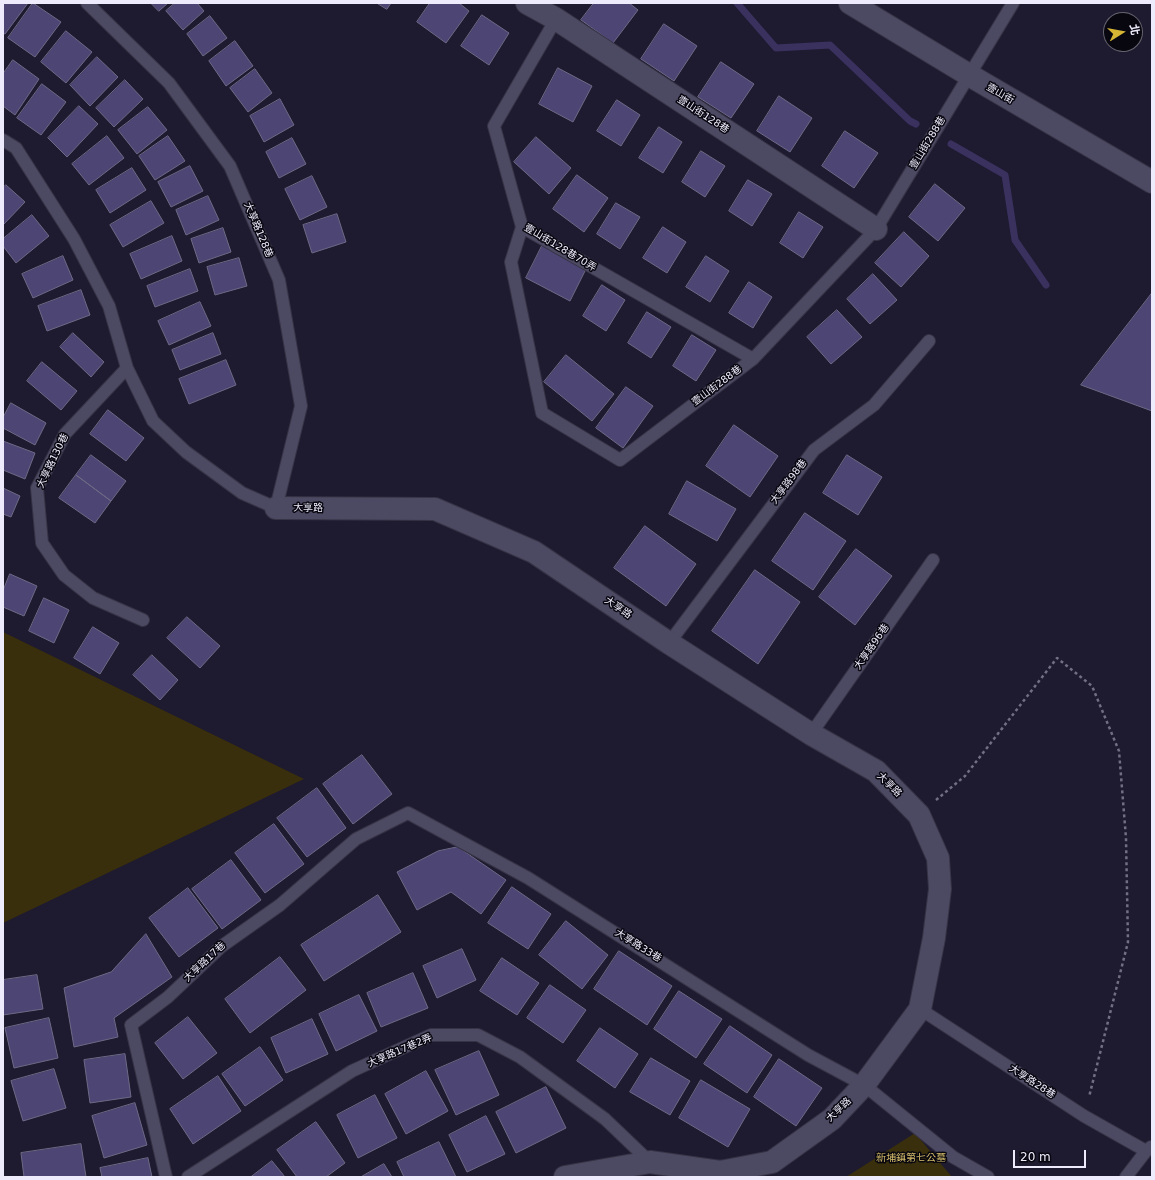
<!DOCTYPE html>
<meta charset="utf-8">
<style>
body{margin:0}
#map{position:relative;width:1155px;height:1180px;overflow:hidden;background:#1e1a30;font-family:"DejaVu Sans","Noto Sans TC",sans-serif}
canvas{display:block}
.frame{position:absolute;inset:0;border:4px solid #eeecfc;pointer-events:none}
.north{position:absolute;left:1103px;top:12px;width:40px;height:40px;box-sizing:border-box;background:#080710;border:1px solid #64636e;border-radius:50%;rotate:79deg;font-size:11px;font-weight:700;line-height:16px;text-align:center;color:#eeecfc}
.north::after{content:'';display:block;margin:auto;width:14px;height:18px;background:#d6b534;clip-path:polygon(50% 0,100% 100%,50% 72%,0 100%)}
.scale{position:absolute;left:1013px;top:1150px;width:73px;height:18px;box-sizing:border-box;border:2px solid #eeecfc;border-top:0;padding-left:5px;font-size:12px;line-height:14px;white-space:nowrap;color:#eeecfc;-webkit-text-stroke:3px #080710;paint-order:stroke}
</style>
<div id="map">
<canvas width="1155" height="1180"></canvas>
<div class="frame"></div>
<div class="north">北</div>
<div class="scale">20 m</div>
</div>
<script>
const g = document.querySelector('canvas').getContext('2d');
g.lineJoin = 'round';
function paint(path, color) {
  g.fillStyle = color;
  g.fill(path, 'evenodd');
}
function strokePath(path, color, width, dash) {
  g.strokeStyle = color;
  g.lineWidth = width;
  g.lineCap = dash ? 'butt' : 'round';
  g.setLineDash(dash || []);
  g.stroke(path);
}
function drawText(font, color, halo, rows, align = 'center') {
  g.font = font + ' "DejaVu Sans","Noto Sans TC",sans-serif';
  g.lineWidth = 3;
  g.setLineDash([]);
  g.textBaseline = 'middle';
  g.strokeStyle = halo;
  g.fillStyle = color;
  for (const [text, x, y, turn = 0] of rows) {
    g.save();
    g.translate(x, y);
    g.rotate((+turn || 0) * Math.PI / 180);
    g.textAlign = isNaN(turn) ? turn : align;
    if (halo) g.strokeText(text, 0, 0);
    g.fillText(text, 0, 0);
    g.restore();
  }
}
paint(new Path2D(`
 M3,632L304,779L3,923Z
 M915,1133L952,1177H846Z`), '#392f0c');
strokePath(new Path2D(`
 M737,3L776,48L830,45L910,121L916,124
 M951,144L1005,175L1015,240L1046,285`), '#3a315f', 7);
const building = new Path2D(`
 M3,3H28L5,34L3,33Z
 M33,3L61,22L35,57L8,38Z
 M151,3H168L159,11Z
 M175,3H197L204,11L183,30L166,11Z
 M377,3H391L387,9Z
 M430,3H459L469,11L446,43L417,22Z
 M594,3H629L638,10L613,43L581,20Z
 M482,15L509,33L489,65L461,46Z
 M210,16L227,38L203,56L187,34Z
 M664,24L697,46L674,81L641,59Z
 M66,31L92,52L66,83L41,62Z
 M235,41L253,66L226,86L209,61Z
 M97,57L118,77L90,106L70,85Z
 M13,60L39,79L15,115L3,106V74Z
 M721,62L754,84L731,118L698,97Z
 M558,68L592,86L573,122L539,104Z
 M255,69L272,93L248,112L230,88Z
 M125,80L143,99L114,127L96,108Z
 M42,84L66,102L41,135L17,118Z
 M779,96L812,118L790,152L757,131Z
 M280,99L294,125L264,142L250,116Z
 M617,100L640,115L621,146L597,131Z
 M79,106L98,124L67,157L48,138Z
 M148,107L167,130L137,154L118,130Z
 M659,127L682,142L663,173L639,158Z
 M845,131L878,153L854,188L822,166Z
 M107,136L124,158L89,185L72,164Z
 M168,136L185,161L155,180L139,156Z
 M536,137L571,168L549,194L514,162Z
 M292,138L306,164L279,178L266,152Z
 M701,151L725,166L705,197L682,182Z
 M190,166L203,191L171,207L158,182Z
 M132,168L146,190L110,213L96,190Z
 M577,175L608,198L584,232L553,209Z
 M312,176L327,207L300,220L285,189Z
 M748,180L772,194L752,226L729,211Z
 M935,184L965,208L938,241L909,217Z
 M6,185L25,202L3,225V188Z
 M208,196L219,220L186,235L176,210Z
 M151,201L164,223L123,247L110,225Z
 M616,203L640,217L620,249L597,234Z
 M799,212L823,227L803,258L780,243Z
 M337,214L346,242L312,253L303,225Z
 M32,215L49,236L16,263L3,246V239Z
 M663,227L686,242L667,273L643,258Z
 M223,228L231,252L199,263L191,239Z
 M904,232L929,256L901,287L875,263Z
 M172,236L182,261L141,279L130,254Z
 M543,244L587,267L570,301L526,278Z
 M63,256L73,280L33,298L22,274Z
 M706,256L729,271L710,302L686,287Z
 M239,258L247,286L215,295L207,267Z
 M190,269L198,291L155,307L147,286Z
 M873,274L897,300L870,324L847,299Z
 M749,282L772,297L753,328L729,313Z
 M602,285L625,300L606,331L583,316Z
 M81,290L90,315L47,331L38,306Z
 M1152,293V411L1081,385Z
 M200,302L211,326L169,345L158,321Z
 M837,310L862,337L831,364L807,337Z
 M647,312L671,327L651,358L628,343Z
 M73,333L104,362L91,377L60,347Z
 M213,333L221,354L180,370L172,350Z
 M692,335L716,350L696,381L673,366Z
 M566,355L614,394L592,421L544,382Z
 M226,360L236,385L189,404L179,379Z
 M42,362L77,391L61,410L27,381Z
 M626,387L653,406L623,448L596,428Z
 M11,403L46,423L35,445L3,428V418Z
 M108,410L144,438L126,461L90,434Z
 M734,425L778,456L750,497L706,466Z
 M3,441L35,453L25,479L3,470Z
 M91,455L126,481L111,501L76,475Z
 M847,455L882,477L858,515L823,493Z
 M76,475L111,501L95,523L59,498Z
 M687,481L736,509L717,541L669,514Z
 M3,488L20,496L11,517L3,514Z
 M805,513L846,541L813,590L772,561Z
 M645,526L696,564L666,606L614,568Z
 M856,549L892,576L855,625L819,597Z
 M755,570L800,602L758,664L712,631Z
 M10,574L37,586L24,616L3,607V591Z
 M44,598L69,610L54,643L29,631Z
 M187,617L220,646L200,668L167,638Z
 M93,627L119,643L100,674L74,658Z
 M152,655L178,680L160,700L133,675Z
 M362,755L392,794L353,824L323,784Z
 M317,788L346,828L307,857L277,818Z
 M274,824L304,864L265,893L235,853Z
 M458,847L506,880L481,914L451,892L417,910L397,872L438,851Z
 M231,860L261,900L222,929L192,889Z
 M512,887L551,914L528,949L488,923Z
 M188,888L218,928L179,957L149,918Z
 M378,895L401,932L324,981L301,945Z
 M566,921L608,955L582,989L539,955Z
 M146,934L172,977L114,1018L118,1037L74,1047L64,988L111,972Z
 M462,949L476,980L437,998L423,966Z
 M619,951L672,986L647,1025L594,989Z
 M280,957L306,990L250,1033L225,999Z
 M502,958L539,983L517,1015L480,991Z
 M413,973L428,1008L381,1027L367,993Z
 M37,975L43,1009L3,1015V980Z
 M550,985L586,1010L563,1043L527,1018Z
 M679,991L722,1019L696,1058L654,1029Z
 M359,995L377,1031L336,1051L319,1014Z
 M188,1017L217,1053L183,1079L155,1043Z
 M49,1018L58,1058L14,1068L5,1028Z
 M312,1019L328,1054L286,1073L271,1038Z
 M730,1026L772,1055L747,1093L704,1064Z
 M600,1028L638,1054L615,1088L577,1061Z
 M260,1047L283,1080L245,1106L222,1074Z
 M479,1051L499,1095L456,1115L435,1070Z
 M125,1054L131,1097L90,1103L84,1060Z
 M651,1058L690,1081L670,1115L630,1092Z
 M779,1059L822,1088L796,1126L754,1097Z
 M54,1069L66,1108L23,1121L11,1081Z
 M426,1071L448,1111L406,1134L385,1094Z
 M218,1076L241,1111L193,1144L170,1109Z
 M701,1080L750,1109L728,1147L679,1118Z
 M546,1087L566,1128L516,1153L496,1112Z
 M375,1095L397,1138L358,1158L337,1115Z
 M135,1103L147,1145L104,1158L92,1116Z
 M486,1116L505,1154L467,1172L449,1135Z
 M316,1122L345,1163L326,1177H297L277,1150Z
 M439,1142L456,1177H404L397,1162Z
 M81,1144L86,1177H24L21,1153Z
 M148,1158L152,1177H102L100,1168Z
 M272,1161L285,1177H251Z
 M384,1164L392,1177H361Z`);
paint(building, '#4d4675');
strokePath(building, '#6d6a85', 1);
const lane = new Path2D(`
 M556,19L494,126L522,227L753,359
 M3,140L16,148L74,239L109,306L127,368L153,421L186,452L242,493L276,508L301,406L279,280L230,166L169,83L87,3
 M522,227L511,262L542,413L620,460L753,359L876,229L1013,3
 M127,368L65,434L37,488L42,543L64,575L93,598L143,620
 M669,643L814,450L874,405L929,341
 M811,734L933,560
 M920,1009L1084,1116L1146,1151
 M166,1177L131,1025L168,997L222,946L280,905L356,839L408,813L528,878L808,1055L864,1085L953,1157L988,1177
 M188,1177L352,1071L431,1035H478L520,1057L605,1119L650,1162
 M1126,1177L1146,1151L1151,1147`);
const street = new Path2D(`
 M527,3L556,19L876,229
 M850,3L969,75L1152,182
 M276,508L435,509L534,552L669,643L811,734L876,771L919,815L938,858L940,889L934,938L920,1009L864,1085L832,1119L772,1162L720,1172L650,1162L565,1177`);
strokePath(lane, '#363345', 14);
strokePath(street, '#363345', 24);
strokePath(new Path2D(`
 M936,800L965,776L1057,658L1092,686L1119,751L1126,838L1128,942L1089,1097`), '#726f83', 2.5, [3, 3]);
strokePath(lane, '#4c4962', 12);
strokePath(street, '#4c4962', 22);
drawText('10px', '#eeecfc', '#080710', [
 ["壹山街",1000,94,30],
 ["壹山街128巷",703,115,33],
 ["壹山街288巷",928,143,-59],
 ["大享路128巷",258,230,67],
 ["壹山街128巷70弄",560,248,31],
 ["壹山街288巷",717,386,-37],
 ["大享路130巷",53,461,-64],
 ["大享路98巷",789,482,-53],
 ["大享路",308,508],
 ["大享路",618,608,34],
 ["大享路96巷",872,647,-55],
 ["大享路",889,785,45],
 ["大享路33巷",638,946,32],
 ["大享路17巷",205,962,-43],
 ["大享路17巷2弄",400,1051,-23],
 ["大享路28巷",1032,1082,33],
 ["大享路",839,1110,-44]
]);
drawText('10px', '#d8bf6b', '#080710', [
 ["新埔鎮第七公墓",911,1158]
]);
</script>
